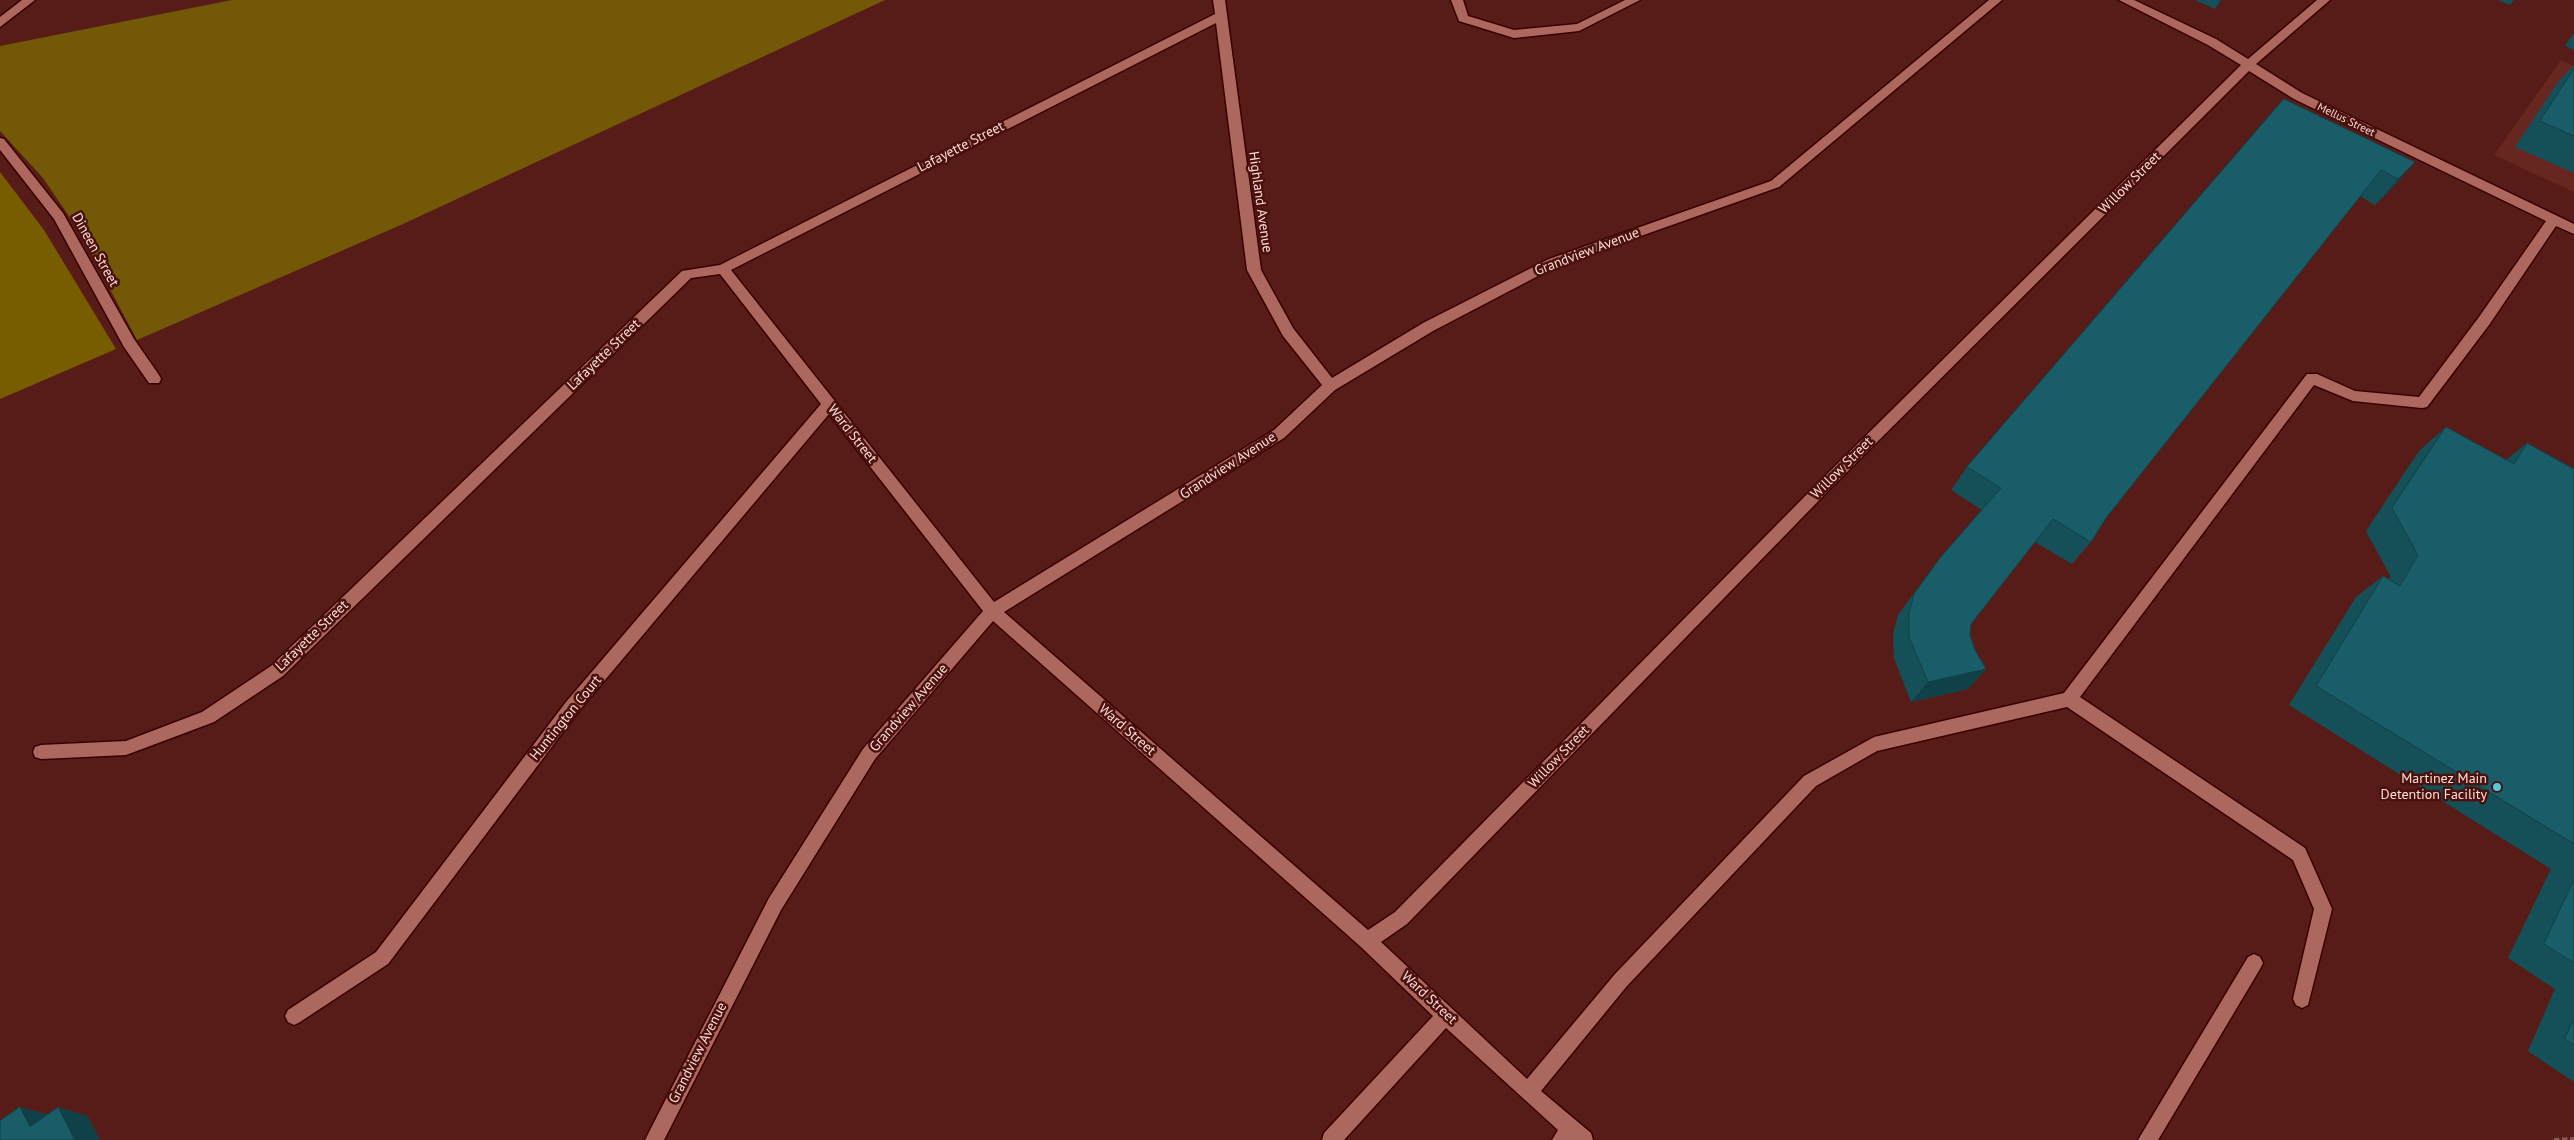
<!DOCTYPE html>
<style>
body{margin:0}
canvas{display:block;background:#571c17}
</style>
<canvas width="2574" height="1140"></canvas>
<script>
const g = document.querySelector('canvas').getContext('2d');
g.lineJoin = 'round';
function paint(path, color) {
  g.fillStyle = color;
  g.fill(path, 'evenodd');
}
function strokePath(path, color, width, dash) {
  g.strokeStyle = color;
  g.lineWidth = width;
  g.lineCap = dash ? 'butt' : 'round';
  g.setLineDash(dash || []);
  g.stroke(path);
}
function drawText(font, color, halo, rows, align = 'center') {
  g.font = font + ' "PT Sans",sans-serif';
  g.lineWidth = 5;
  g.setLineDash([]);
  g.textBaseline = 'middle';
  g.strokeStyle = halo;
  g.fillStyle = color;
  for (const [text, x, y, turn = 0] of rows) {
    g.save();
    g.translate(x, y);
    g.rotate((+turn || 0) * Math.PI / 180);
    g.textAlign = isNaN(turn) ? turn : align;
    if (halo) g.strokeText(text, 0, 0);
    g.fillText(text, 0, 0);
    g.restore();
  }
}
paint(new Path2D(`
 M2561,60L2574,66V192L2494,155Z`), '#672620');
paint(new Path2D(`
 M232,0H885L403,224L137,340L79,231L43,178L0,131V46Z`), '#735907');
paint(new Path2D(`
 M0,172L44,230L116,349L0,399Z`), '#785c00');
const minor = new Path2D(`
 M22,0H35L0,27V17Z
 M1213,0H1225L1261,270L1293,328L1332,378L1423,323L1549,259L1771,181L1989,0H2002L1779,187L1559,265L1433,331L1335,390L1284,438L1004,612L1368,930L1395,912L1820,481L2241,65L2208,45L2119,0H2134L2216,39L2248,59L2317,0H2330L2256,64L2302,93L2574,224V234L2556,226L2489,325L2427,407L2422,408L2353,401L2314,385L2080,697L2305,848L2332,909L2308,1005L2302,1008L2296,1005L2293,999L2314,909L2293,860L2067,707L1877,751L1816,786L1627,986L1541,1091L1591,1133L1593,1140H1552L1558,1130L1446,1028L1344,1140H1322L1324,1133L1433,1016L1361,947L993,621L875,759L781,910L664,1140H645L769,898L863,749L983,611L829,414L578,712L388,964L300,1022L294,1025L288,1022L285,1016L288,1010L376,952L566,702L821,404L720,274L691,278L283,676L214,722L126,755L41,759L35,757L33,752L35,747L41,745L126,741L202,712L271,666L682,271L720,265L1215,14ZM1216,23L1247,270L1283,336L1322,385L1274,430L994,602L731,270ZM2249,71L2294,99L2546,221L2479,317L2419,397L2355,391L2317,374H2307L2064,693L1874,737L1804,776L1615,974L1527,1079L1381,942L1407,924L1830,489Z
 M1451,0H1463L1468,16L1514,30L1577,24L1625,0H1640L1579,31L1514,38L1459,21Z
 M0,138L4,139L63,213L134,339L159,375L161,379L159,383H149L124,347L54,219L0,150Z
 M2254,954L2260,957L2263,963L2260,969L2158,1140H2138L2248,957Z`);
strokePath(minor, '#3a0001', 3);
strokePath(new Path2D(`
 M2554,1140L2574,1139`), '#8a5753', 4, [5.5, 2.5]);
paint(minor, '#ac685f');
paint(new Path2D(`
 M2195,0H2222L2215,9Z
 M2498,0H2514L2510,5Z
 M2574,33V50L2565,46Z
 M2574,65V173L2515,147L2558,82Z
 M2284,99L2415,162L2392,188L2375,205L2360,196L2106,518L2091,542L2072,564L2035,542L1971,624L1970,635L1975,650L1986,669L1968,689L1911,702L1894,658L1893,634L1898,615L1940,558L1982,510L1951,490L1967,467Z
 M2446,427L2506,460L2527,443L2574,469V1082L2528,1051L2555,989L2508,958L2551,869L2289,705L2356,597L2383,576L2389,579L2391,577L2366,531L2419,451Z`), '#155059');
paint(new Path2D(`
 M2220,0H2222L2215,9Z
 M2415,162L2392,188L2375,205L2398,179Z
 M1986,669L1968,689L1911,702L1928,682Z
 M20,1107L51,1115L30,1127Z
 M58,1107L88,1116L100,1140H75Z`), '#114148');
const building = new Path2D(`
 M2574,69V136L2540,121Z
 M2284,99L2415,162L2398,179L2381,170L2106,518L2091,542L2053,519L1971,624L1970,635L1975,650L1986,669L1928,682L1909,637V613L1914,594L1940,558L2001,488L1967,467Z
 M2446,427L2514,464L2527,443L2574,469V844L2316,686L2383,576L2400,586L2418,555L2392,508Z
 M2574,880V963L2544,944Z
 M2574,1018V1045L2565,1039Z
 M20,1107L30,1127L58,1107L75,1140H0V1121Z`);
paint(building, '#185d67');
strokePath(building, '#114148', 1);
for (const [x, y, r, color] of [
 [2497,787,5,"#53cbdb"]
]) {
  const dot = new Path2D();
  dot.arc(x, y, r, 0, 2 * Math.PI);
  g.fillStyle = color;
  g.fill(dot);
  strokePath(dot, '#4b110d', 2);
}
drawText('11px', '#fdddd9', '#4b110d', [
 ["Mellus Street",2346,120,26]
]);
drawText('14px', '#fdddd9', '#4b110d', [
 ["Lafayette Street",961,147,-27],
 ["Willow Street",2130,183,-45],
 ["Highland Avenue",1260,202,82],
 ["Dineen Street",95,250,61],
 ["Grandview Avenue",1587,252,-21],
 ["Lafayette Street",604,355,-44],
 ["Ward Street",852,434,52],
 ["Grandview Avenue",1228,466,-33],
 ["Willow Street",1842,468,-45],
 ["Lafayette Street",312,636,-44],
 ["Grandview Avenue",909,708,-49],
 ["Huntington Court",566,718,-51],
 ["Ward Street",1127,730,41],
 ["Willow Street",1559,757,-46],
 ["Ward Street",1429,998,43],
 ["Grandview Avenue",698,1053,-63]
]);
drawText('14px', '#fdddd9', '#4b110d', [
 ["Martinez Main",2487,779],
 ["Detention Facility",2487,795]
], 'right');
</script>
